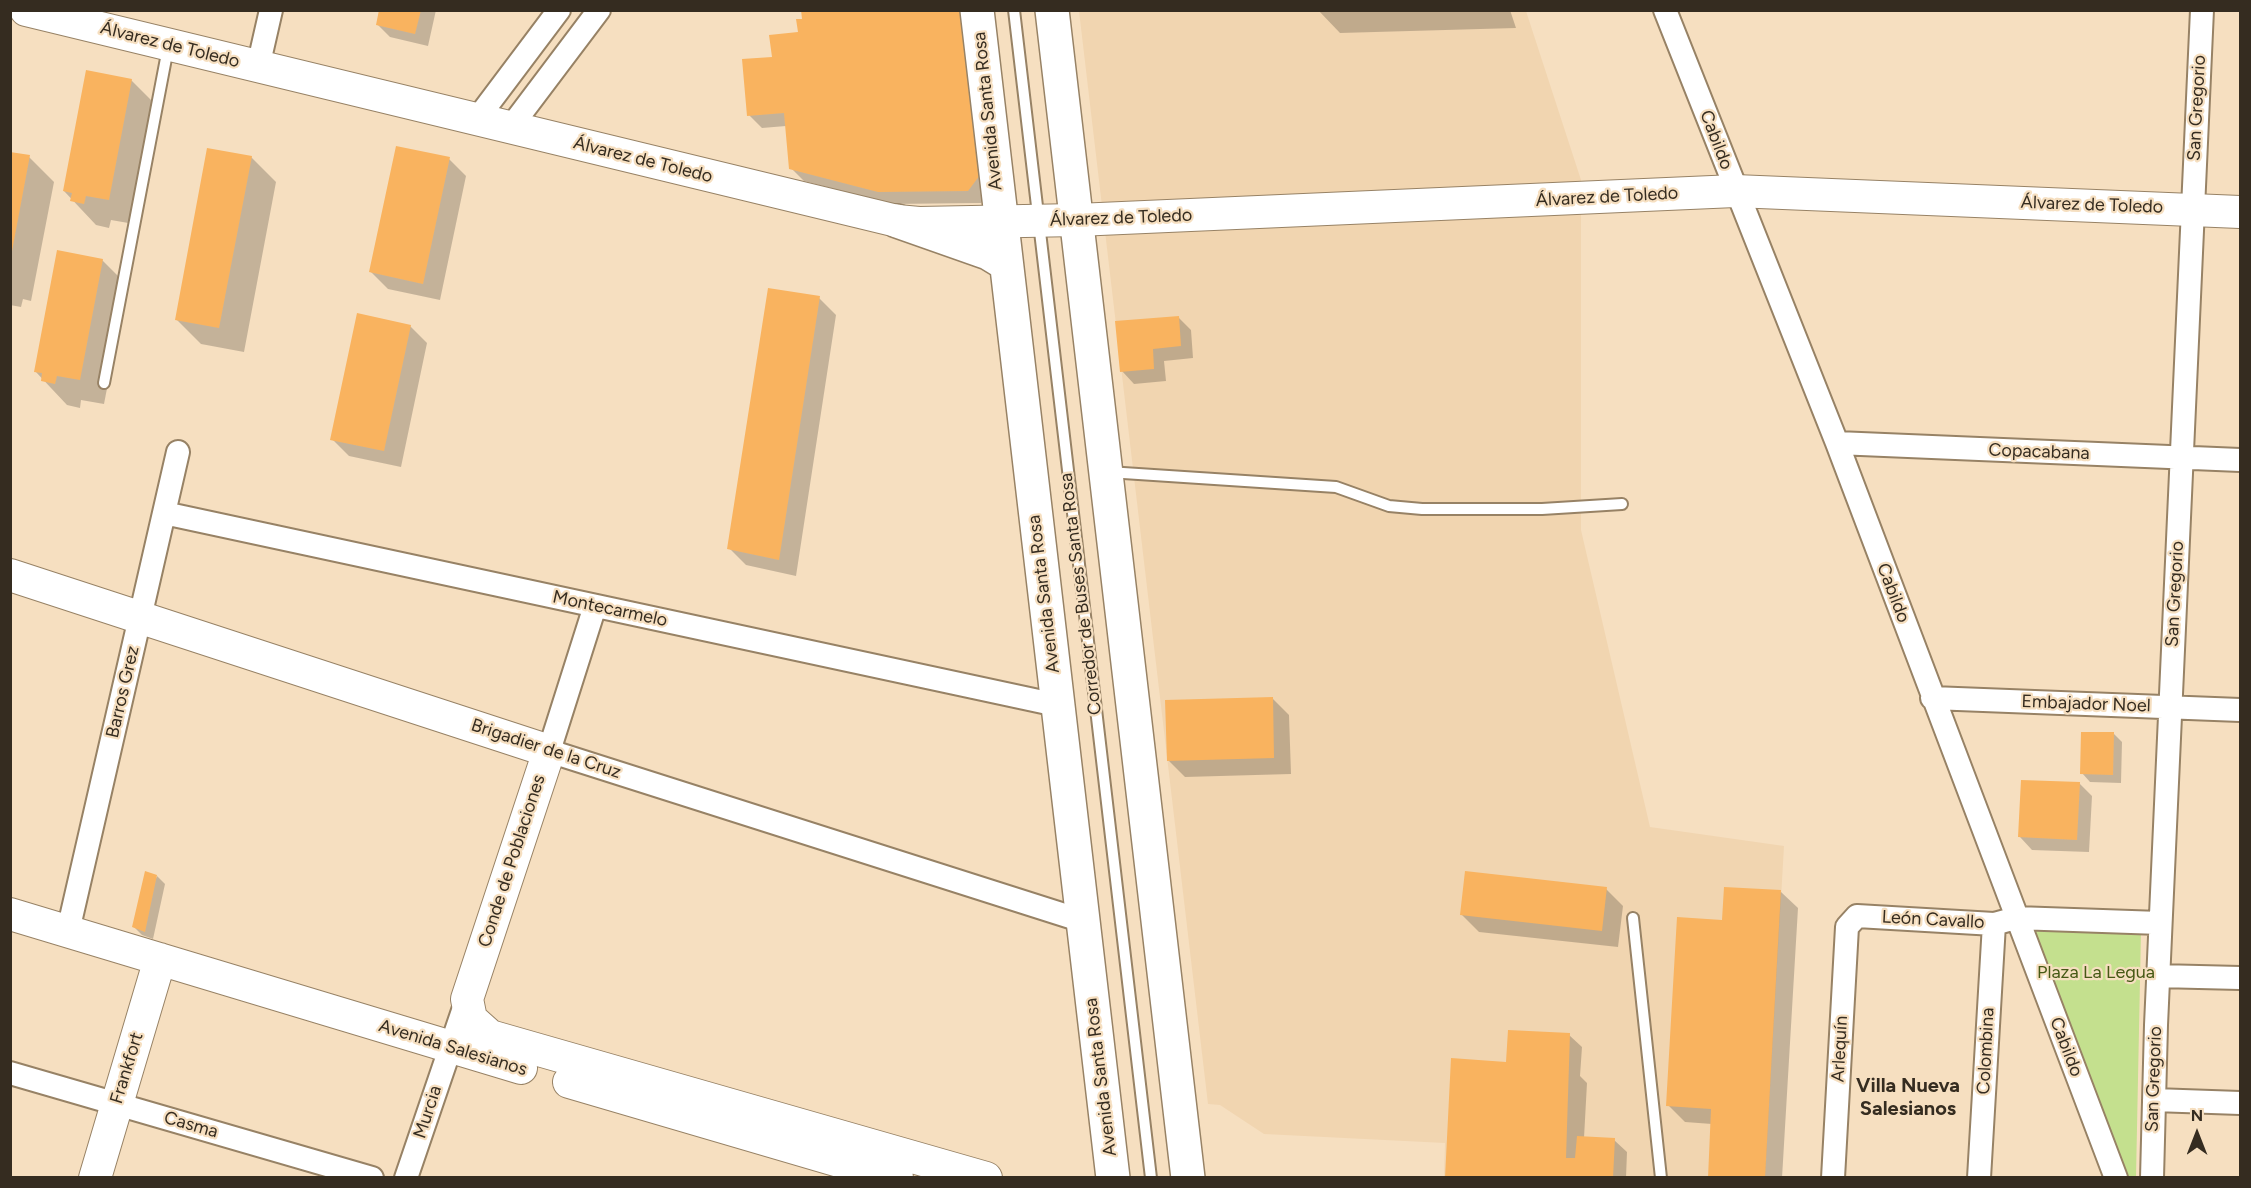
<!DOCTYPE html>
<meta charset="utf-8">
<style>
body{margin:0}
#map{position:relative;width:2251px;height:1188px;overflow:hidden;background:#f6dfc0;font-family:Figtree,sans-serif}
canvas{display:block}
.frame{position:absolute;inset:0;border:12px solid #352c20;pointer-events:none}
.north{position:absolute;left:2167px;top:1104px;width:60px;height:60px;-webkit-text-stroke:4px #f6dfc0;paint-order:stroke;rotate:0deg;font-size:16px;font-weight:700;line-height:24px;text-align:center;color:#352c20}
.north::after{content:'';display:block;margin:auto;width:21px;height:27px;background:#352c20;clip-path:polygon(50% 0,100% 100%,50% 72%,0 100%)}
</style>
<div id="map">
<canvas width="2251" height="1188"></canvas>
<div class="frame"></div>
<div class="north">N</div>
</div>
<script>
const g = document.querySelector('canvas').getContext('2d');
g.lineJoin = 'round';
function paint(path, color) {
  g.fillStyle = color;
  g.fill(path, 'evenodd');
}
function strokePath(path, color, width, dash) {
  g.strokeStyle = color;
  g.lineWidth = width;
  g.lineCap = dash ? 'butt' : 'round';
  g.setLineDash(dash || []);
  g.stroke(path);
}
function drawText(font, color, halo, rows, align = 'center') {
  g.font = font + ' Figtree,sans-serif';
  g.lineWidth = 4.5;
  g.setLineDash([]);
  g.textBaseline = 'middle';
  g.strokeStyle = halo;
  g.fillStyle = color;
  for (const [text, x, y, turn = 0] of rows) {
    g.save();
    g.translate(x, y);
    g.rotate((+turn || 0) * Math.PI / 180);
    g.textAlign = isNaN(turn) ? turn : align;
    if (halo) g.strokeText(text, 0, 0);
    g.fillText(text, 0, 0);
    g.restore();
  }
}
paint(new Path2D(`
 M1079,11H1526L1581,180V530L1650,827L1784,846L1765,1177H1444L1445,1143L1264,1134L1220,1105L1208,1104Z`), '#f1d5b0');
paint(new Path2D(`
 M2033,927L2141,931L2136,1177H2125Z`), '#c4e08e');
paint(new Path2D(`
 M381,10H436L428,46L390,37L378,25Z
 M974,10L992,189L981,203L892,204L804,181L791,168L786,126L762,128L749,115L773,58Z
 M1318,10H1510L1516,28L1340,33Z
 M131,80L156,105L134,224L111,220L109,228L96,225L64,191Z
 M10,153L29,157L54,182L31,301L23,299L21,307L10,305Z
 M251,157L276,182L244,352L201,344L176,319Z
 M449,159L466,176L440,300L388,289L371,272Z
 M102,260L127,285L104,404L81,400L80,408L67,405L35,371Z
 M819,298L836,315L796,576L746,565L729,548Z
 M1178,317L1191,330L1193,358L1164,361L1166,381L1134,384L1122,371Z
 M410,326L427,343L401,467L349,456L332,439Z
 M1272,698L1289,715L1291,774L1185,777L1168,760Z
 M2114,734L2122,742L2121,783L2090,782L2082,773Z
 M2079,783L2092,796L2089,852L2032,850L2020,837Z
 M157,876L165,884L153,939L142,935L134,927Z
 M1606,889L1623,906L1618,947L1479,932L1462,915Z
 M1781,892L1798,908L1782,1178H1709L1712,1124L1685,1122L1668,1105L1724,921Z
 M1569,1035L1582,1047L1580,1076L1587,1083L1584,1138L1614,1140L1627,1152L1626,1178H1446L1508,1063Z`), '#0003');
paint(new Path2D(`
 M379,10H421L415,34L376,25Z
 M801,10H963L980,175L968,191L878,192L789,169L784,113L747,116L742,59L772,57L769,35L798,32L796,19H802Z
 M86,70L132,79L109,200L86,196L84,204L70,201L72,193L63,191Z
 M396,146L450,157L423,284L369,272Z
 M207,148L252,156L219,328L175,320Z
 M10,152L30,155L12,251H10Z
 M57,250L103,259L80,380L57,376L55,384L41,381L42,373L34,372Z
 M768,288L820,296L779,560L727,549Z
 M357,313L411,325L384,451L330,440Z
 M1179,316L1181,346L1153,349L1154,369L1120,372L1115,321Z
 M1273,697L1274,758L1167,761L1165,700Z
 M2081,732H2114L2113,775L2080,774Z
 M2021,780L2080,782L2077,840L2018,837Z
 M145,871L157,875L145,932L132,927Z
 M1465,871L1607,887L1602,931L1460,915Z
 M1724,887L1781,890L1765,1178H1708L1711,1109L1666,1106L1677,917L1722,920Z
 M1508,1030L1570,1033L1566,1158H1575L1577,1136L1615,1138L1613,1178H1445L1451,1058L1506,1062Z`), '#f9b35f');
const lane = new Path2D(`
 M1014,10L1151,1178
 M104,383L168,48
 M1108,472L1336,487L1389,506L1422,509H1542L1622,504
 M1633,918L1661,1178`);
const street = new Path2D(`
 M1665,10L1837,443L2116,1178
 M258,67L271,10
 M477,119L559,10
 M510,128L599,10
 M1837,443L2240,460
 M164,513L1057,705
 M595,606L549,751L1083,921
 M1932,698L2240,710
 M68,931L178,452
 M2158,976L2240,978
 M10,1073L372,1178
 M2154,1100L2240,1103
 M406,1178L467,999
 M1833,1178L1847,927L1857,916L1994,924L2016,918L2160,923
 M1979,1178L1994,924
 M2152,1178L2156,1025L2202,10`);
const secondary = new Path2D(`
 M26,10L897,221L919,223L1077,220L1735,191L2240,212
 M10,575L549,751L467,999L471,1019L490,1036L986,1178
 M10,914L521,1068
 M569,1082L897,1178
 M95,1178L160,959`);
const primary = new Path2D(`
 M977,10L1113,1178
 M1052,10L1188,1178
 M897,221L988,253L1006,264`);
strokePath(lane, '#978265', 14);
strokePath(street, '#978265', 26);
strokePath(secondary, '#978265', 34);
strokePath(primary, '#978265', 36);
strokePath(lane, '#fff', 10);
strokePath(street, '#fff', 22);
strokePath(secondary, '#fff', 32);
strokePath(primary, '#fff', 33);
drawText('18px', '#352c20', '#f6dfc0', [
 ["Álvarez de Toledo",170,45,14],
 ["San Gregorio",2197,108,-87],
 ["Avenida Santa Rosa",988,111,-96],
 ["Cabildo",1716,140,69],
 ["Álvarez de Toledo",643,160,14],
 ["Álvarez de Toledo",1607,197,-3],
 ["Álvarez de Toledo",2092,205,2],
 ["Álvarez de Toledo",1121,218,-2],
 ["Copacabana",2039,452,2],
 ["Cabildo",1893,593,69],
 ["Avenida Santa Rosa",1044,594,-97],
 ["Corredor de Buses Santa Rosa",1081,594,-97],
 ["San Gregorio",2175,594,-87],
 ["Montecarmelo",610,609,12],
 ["Barros Grez",123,692,-77],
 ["Embajador Noel",2086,704,2],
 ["Brigadier de la Cruz",546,749,18],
 ["Conde de Poblaciones",512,861,-72],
 ["León Cavallo",1933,920,3],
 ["Cabildo",2066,1047,69],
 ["Avenida Salesianos",453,1048,17],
 ["Arlequín",1840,1049,-87],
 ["Colombina",1986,1051,-87],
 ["Frankfort",127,1068,-73],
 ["Avenida Santa Rosa",1101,1077,-97],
 ["San Gregorio",2154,1079,-88],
 ["Murcia",428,1112,-72],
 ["Casma",191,1125,16]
]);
drawText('18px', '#465915', '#f6dfc0', [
 ["Plaza La Legua",2096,973]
]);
drawText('bold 20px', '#352c20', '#f6dfc0', [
 ["Villa Nueva",1908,1086],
 ["Salesianos",1908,1109]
]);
</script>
